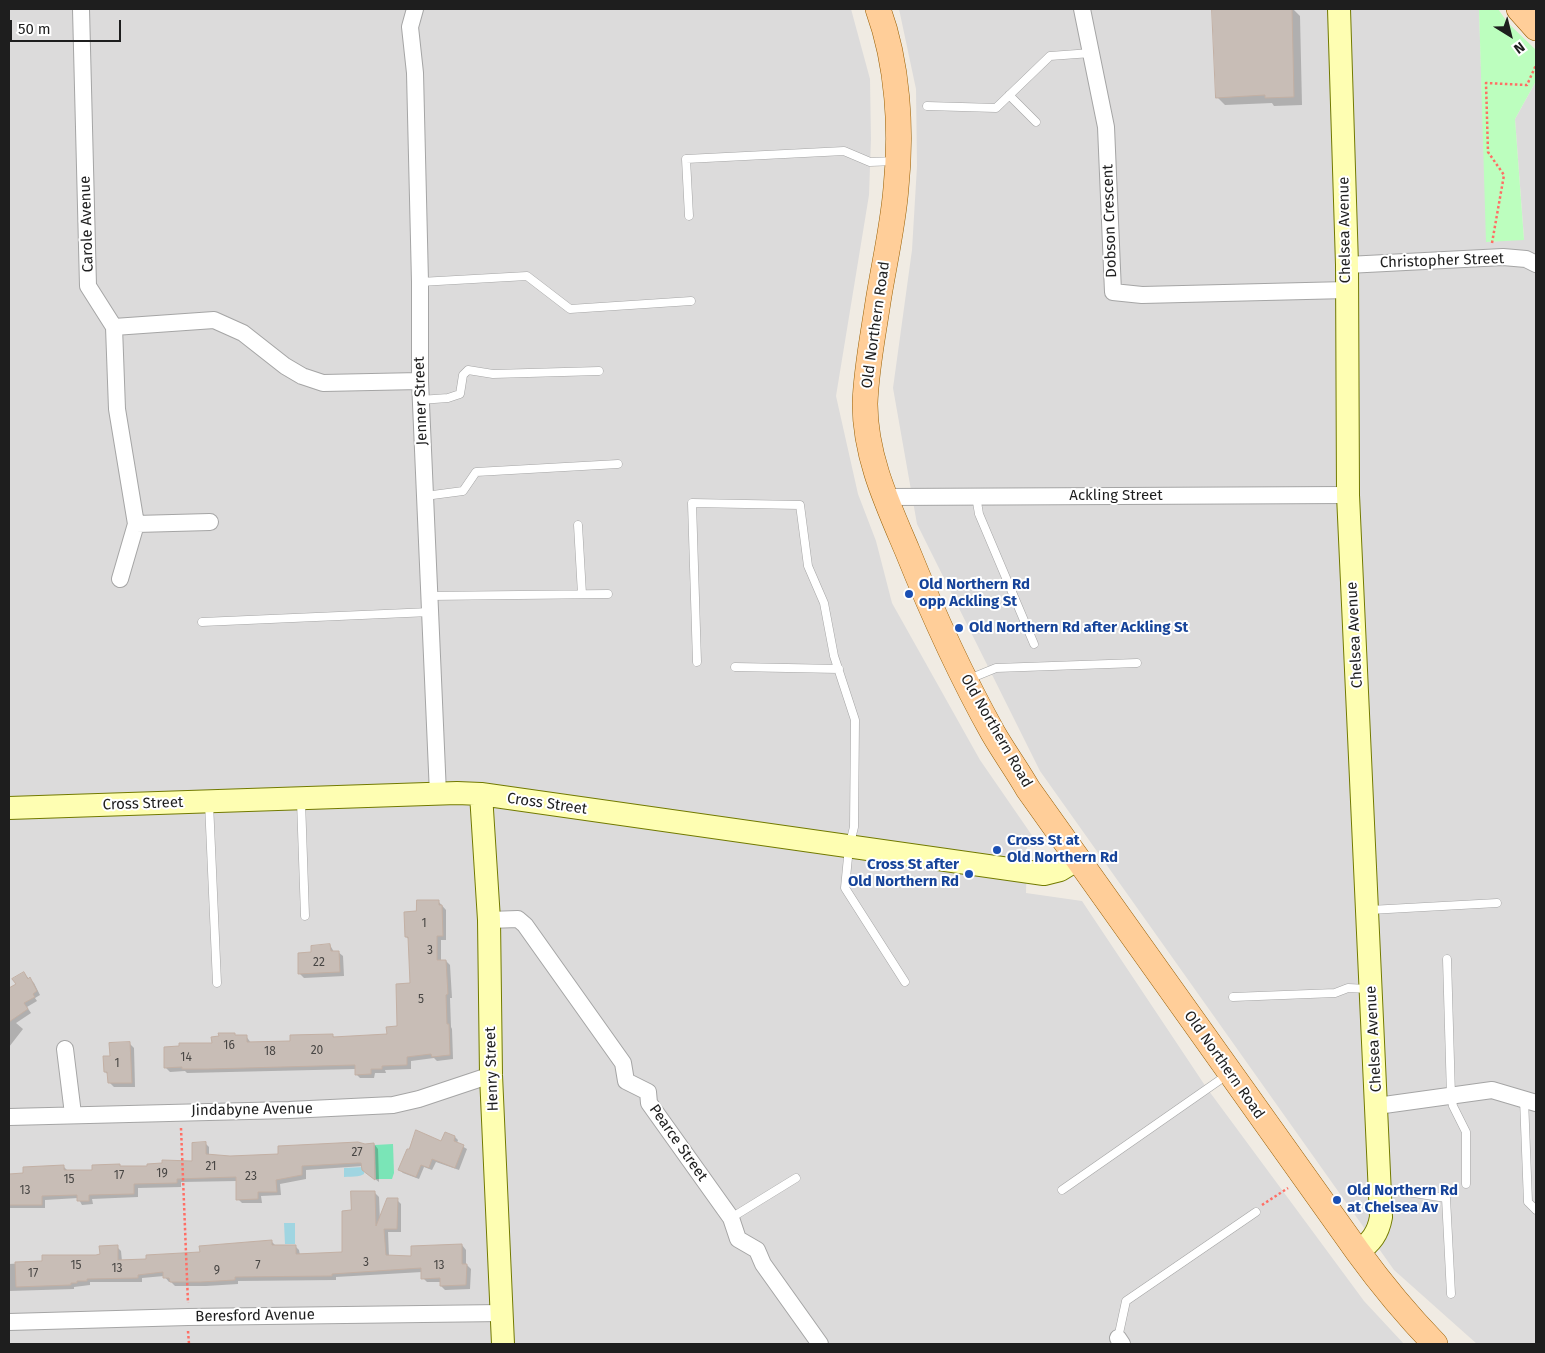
<!DOCTYPE html>
<style>
body{margin:0}
#map{position:relative;width:1545px;height:1353px;overflow:hidden;background:#f0ebe3;font-family:"Fira Sans",sans-serif}
canvas{display:block}
.frame{position:absolute;inset:0;border:10px solid #1e1e1e;pointer-events:none}
.north{position:absolute;left:1485px;top:10px;width:50px;height:50px;-webkit-text-stroke:4px #fff;paint-order:stroke;rotate:144deg;font-size:14px;font-weight:700;line-height:20px;text-align:center;color:#1e1e1e}
.north::after{content:'';display:block;margin:auto;width:18px;height:22px;background:#1e1e1e;clip-path:polygon(50% 0,100% 100%,50% 72%,0 100%)}
.scale{position:absolute;left:10px;top:20px;width:111px;height:22px;box-sizing:border-box;border:2px solid #1e1e1e;border-top:0;padding-left:6px;font-size:15px;line-height:18px;white-space:nowrap;color:#1e1e1e;-webkit-text-stroke:4px #fff;paint-order:stroke}
</style>
<div id="map">
<canvas width="1545" height="1353"></canvas>
<div class="frame"></div>
<div class="north">N</div>
<div class="scale">50 m</div>
</div>
<script>
const g = document.querySelector('canvas').getContext('2d');
g.lineJoin = 'round';
function paint(path, color) {
  g.fillStyle = color;
  g.fill(path, 'evenodd');
}
function strokePath(path, color, width, dash) {
  g.strokeStyle = color;
  g.lineWidth = width;
  g.lineCap = dash ? 'butt' : 'round';
  g.setLineDash(dash || []);
  g.stroke(path);
}
function drawText(font, color, halo, rows, align = 'center') {
  g.font = font + ' "Fira Sans",sans-serif';
  g.lineWidth = 4;
  g.setLineDash([]);
  g.textBaseline = 'middle';
  g.strokeStyle = halo;
  g.fillStyle = color;
  for (const [text, x, y, turn = 0] of rows) {
    g.save();
    g.translate(x, y);
    g.rotate((+turn || 0) * Math.PI / 180);
    g.textAlign = isNaN(turn) ? turn : align;
    if (halo) g.strokeText(text, 0, 0);
    g.fillText(text, 0, 0);
    g.restore();
  }
}
paint(new Path2D(`
 M9,9H851L870,79L871,139L869,195L836,396L858,494L876,541L892,603L980,760L1040,847H1027L1026,893L1082,901L1206,1087L1364,1301L1404,1344H9Z
 M899,9H1479L1487,242L1524,239L1515,119L1536,81V1344H1477L1394,1270L1040,771L917,524L893,388L912,250L917,166L916,89Z`), '#dcdbdb');
paint(new Path2D(`
 M1479,9H1498L1508,23L1536,50V81L1515,119L1524,240L1486,242Z`), '#bcfebe');
paint(new Path2D(`
 M393,1144L394,1173L392,1179H376L375,1145Z`), '#7ae5b7');
paint(new Path2D(`
 M364,1167V1174C358,1178 351,1176 344,1177V1168Z
 M284,1223H295V1244H285Z`), '#a0d5e1');
paint(new Path2D(`
 M1213,9H1293L1300,16L1302,105L1274,106L1272,103L1225,105L1217,97Z
 M438,901L446,910V940H441V961H446L450,965L452,998H450L451,1027L452,1029L453,1059L437,1061L434,1058L411,1061V1069L385,1070L386,1073H375L374,1078H360L356,1074V1069L187,1073L185,1071L170,1072L166,1068L234,1034L237,1037L246,1036L251,1043L291,1042L332,1035L335,1038L388,1035L398,1027L411,984L410,940L406,937L418,912Z
 M330,945L334,952H338L343,956L344,976L304,978L300,974L313,954Z
 M24,974L34,983L40,995L35,998L37,1001L27,1007L31,1013L16,1023L23,1029L9,1047V989L17,984Z
 M130,1044L134,1048L135,1087H114L109,1082V1075L105,1072Z
 M455,1137L458,1140L457,1143L467,1149L459,1170L436,1162L432,1170L424,1167L419,1179L403,1173L400,1170L442,1142Z
 M205,1143L209,1147V1157L279,1155L374,1144L378,1149L379,1182L368,1174L363,1166L306,1170V1179L280,1184L281,1195L261,1196L262,1203H242L238,1199L237,1181L181,1182V1187L138,1188V1197L92,1199L93,1204L82,1205L78,1198L45,1200V1208H9V1175L25,1174L64,1167L68,1171H93L194,1162Z
 M375,1193L379,1197L380,1221L397,1200L401,1204V1232H388L389,1257H412L462,1245L466,1250V1264L471,1269L470,1289L445,1290L441,1286V1282H427L423,1278L422,1272L336,1277V1280L238,1281V1284L206,1286H175L171,1282H169L164,1276L142,1278V1282H90V1285L74,1287V1289L9,1291V1264L43,1262L96,1256L117,1247L121,1251L122,1261L147,1260L272,1242L276,1246H295L299,1250L300,1255L343,1253L352,1211Z`), '#0003');
const building = new Path2D(`
 M1212,9H1292L1294,97L1265,98V95L1216,98Z
 M417,900H439V905H442L443,936H437V960H446L448,994L446,995L447,1024H449L450,1055L432,1057L431,1054L407,1057V1065L382,1066V1069H371V1074L355,1075V1065L209,1069H182V1067L164,1068V1047L179,1046V1043H212L211,1037L219,1036L218,1033H235V1035H247V1042L290,1041V1035L333,1034V1037L387,1034L386,1027L397,1026L396,984L410,983L408,937H405L404,912L416,911Z
 M330,944L331,951H339L340,972L298,974V953L311,952V946Z
 M24,972L28,979L30,977L37,991L33,994L35,997L24,1003L28,1009L9,1022V988L16,984L12,979Z
 M130,1042L132,1083H108L107,1072H104L103,1056H110L109,1043Z
 M416,1130L441,1141L445,1132L455,1136L454,1141L464,1145L455,1168L432,1159L429,1168L421,1165L416,1177L398,1170L407,1149H409Z
 M206,1142V1154L230,1156L278,1154V1146L358,1142L365,1144L374,1143L375,1180L362,1170L361,1163H358L302,1166V1175L276,1180L277,1192H258V1199L236,1200V1177L177,1179V1183L134,1184V1194L89,1195V1201H77V1195L42,1196V1205H9V1174L23,1173V1167L64,1165V1170H92V1165L120,1164V1166H147V1164L162,1163V1160L192,1161V1143Z
 M351,1191H375L376,1226L387,1198H398L397,1229H384L386,1255L411,1256V1246L462,1244V1264H467L466,1285L440,1286V1278L421,1279V1268L332,1274V1276L235,1277V1280L201,1282H170L169,1278H163V1272L138,1275V1278L87,1279V1281H77V1283H71V1285L16,1287L15,1262L42,1261V1255H96L100,1254L99,1246L118,1245V1260L146,1259V1255L200,1252L199,1246L272,1240V1245H296V1254L342,1252V1211L351,1210Z`);
paint(building, '#c8bdb6');
strokePath(building, '#c3b0a4', 1);
const lane = new Path2D(`
 M1009,95L1036,122
 M927,106L996,108L1050,56L1091,53
 M689,216L686,159L844,151L870,162L896,161
 M420,282L527,276L570,309L691,301
 M420,400L448,398L460,394L463,375L468,370L493,374L599,371
 M425,496L463,491L476,472L618,464
 M976,496L979,514L1034,644
 M578,525L582,594
 M429,596L608,594
 M202,622L430,612
 M697,662L692,503L800,505L808,566L824,603L834,656L855,720L854,827L849,847L845,888L905,982
 M735,667L839,669
 M969,679L996,668L1137,663
 M301,801L305,916
 M209,803L217,983
 M1370,910L1497,903
 M1447,959L1451,1096L1453,1106L1466,1132V1184
 M1233,997L1335,993L1348,988L1368,989
 M1524,1099L1528,1202L1536,1210
 M1382,1188L1446,1198L1451,1294
 M1062,1190L1227,1075
 M731,1218L796,1178
 M1118,1338L1126,1301L1256,1212`);
const street = new Path2D(`
 M81,9L88,286L114,327L117,409L136,524L120,579
 M415,9L410,27L415,73L420,282V381L438,794
 M1082,9L1106,127L1113,292L1142,295L1347,290
 M1347,265L1503,257L1526,259L1536,264
 M114,327L214,320L243,333L285,366L302,376L323,383L420,381
 M885,497L1348,495
 M136,524L210,522
 M489,920L518,919L525,925L623,1063L626,1081L648,1092L649,1103L731,1218L738,1239L757,1250L763,1264L820,1344
 M65,1049L73,1114
 M1377,1106L1492,1090L1536,1103
 M9,1117L289,1110L393,1105L419,1099L491,1075
 M9,1322L188,1317L502,1313
 M1118,1338L1122,1344`);
const secondary = new Path2D(`
 M1339,9L1347,265L1348,495L1381,1217C1378,1234 1371,1242 1358,1252
 M481,794L489,920L491,1075L503,1344
 M9,808L457,793L481,794L1044,874L1060,870L1078,859`);
const primary = new Path2D(`
 M878,9C898,64 902,130 896,188C893,226 884,264 878,302C873,336 866,370 865,404C865,456 887,503 907,550C932,612 960,674 993,733C1004,752 1017,770 1028,789L1358,1252C1382,1285 1407,1315 1435,1344
 M1519,9L1536,28`);
strokePath(lane, '#a5a5a5', 9);
strokePath(street, '#a5a5a5', 18);
strokePath(secondary, '#727a00', 24);
strokePath(primary, '#985e00', 26);
strokePath(new Path2D(`
 M1492,243L1504,175L1488,152L1486,83L1527,85L1536,65
 M181,1128L188,1303
 M1262,1205L1288,1188
 M188,1331L189,1344`), '#ff6e65', 2.5, [2.5, 2.5]);
strokePath(lane, '#fff', 8);
strokePath(street, '#fff', 16);
strokePath(secondary, '#fefeb2', 22);
strokePath(primary, '#ffce99', 25);
for (const [x, y, r, color] of [
 [909,594,5,"#1a4fb4"],
 [959,628,5,"#1a4fb4"],
 [997,850,5,"#1a4fb4"],
 [969,874,5,"#1a4fb4"],
 [1337,1200,5,"#1a4fb4"]
]) {
  const dot = new Path2D();
  dot.arc(x, y, r, 0, 2 * Math.PI);
  g.fillStyle = color;
  g.fill(dot);
  strokePath(dot, '#fff', 2);
}
drawText('12px', '#484644', null, [
 ["1",424,924],
 ["3",430,951],
 ["22",319,963],
 ["5",421,1000],
 ["16",229,1046],
 ["20",317,1051],
 ["18",270,1052],
 ["14",186,1058],
 ["1",117,1064],
 ["27",357,1153],
 ["21",211,1167],
 ["19",162,1174],
 ["17",119,1176],
 ["23",251,1177],
 ["15",69,1180],
 ["13",25,1191],
 ["3",366,1263],
 ["15",76,1266],
 ["7",258,1266],
 ["13",439,1266],
 ["13",117,1269],
 ["9",217,1271],
 ["17",33,1274]
]);
drawText('15px', '#1e1e1e', '#fff', [
 ["Dobson Crescent",1110,221,-92],
 ["Carole Avenue",87,224,-92],
 ["Chelsea Avenue",1345,230,-91],
 ["Christopher Street",1442,261,-2],
 ["Old Northern Road",876,325,-82],
 ["Jenner Street",421,401,-92],
 ["Ackling Street",1116,496],
 ["Chelsea Avenue",1355,635,-93],
 ["Old Northern Road",996,731,60],
 ["Cross Street",143,804,-2],
 ["Cross Street",547,804,8],
 ["Chelsea Avenue",1374,1039,-93],
 ["Old Northern Road",1224,1065,55],
 ["Henry Street",492,1069,-92],
 ["Jindabyne Avenue",252,1110,-1],
 ["Pearce Street",678,1143,55],
 ["Beresford Avenue",255,1316,-1]
]);
drawText('bold 15px', '#164399', '#fff', [
 ["Old Northern Rd",919,585],
 ["opp Ackling St",919,602],
 ["Old Northern Rd after Ackling St",969,628],
 ["Cross St at",1007,841],
 ["Old Northern Rd",1007,858],
 ["Cross St after",959,865,"right"],
 ["Old Northern Rd",959,882,"right"],
 ["Old Northern Rd",1347,1191],
 ["at Chelsea Av",1347,1208]
], 'left');
</script>
